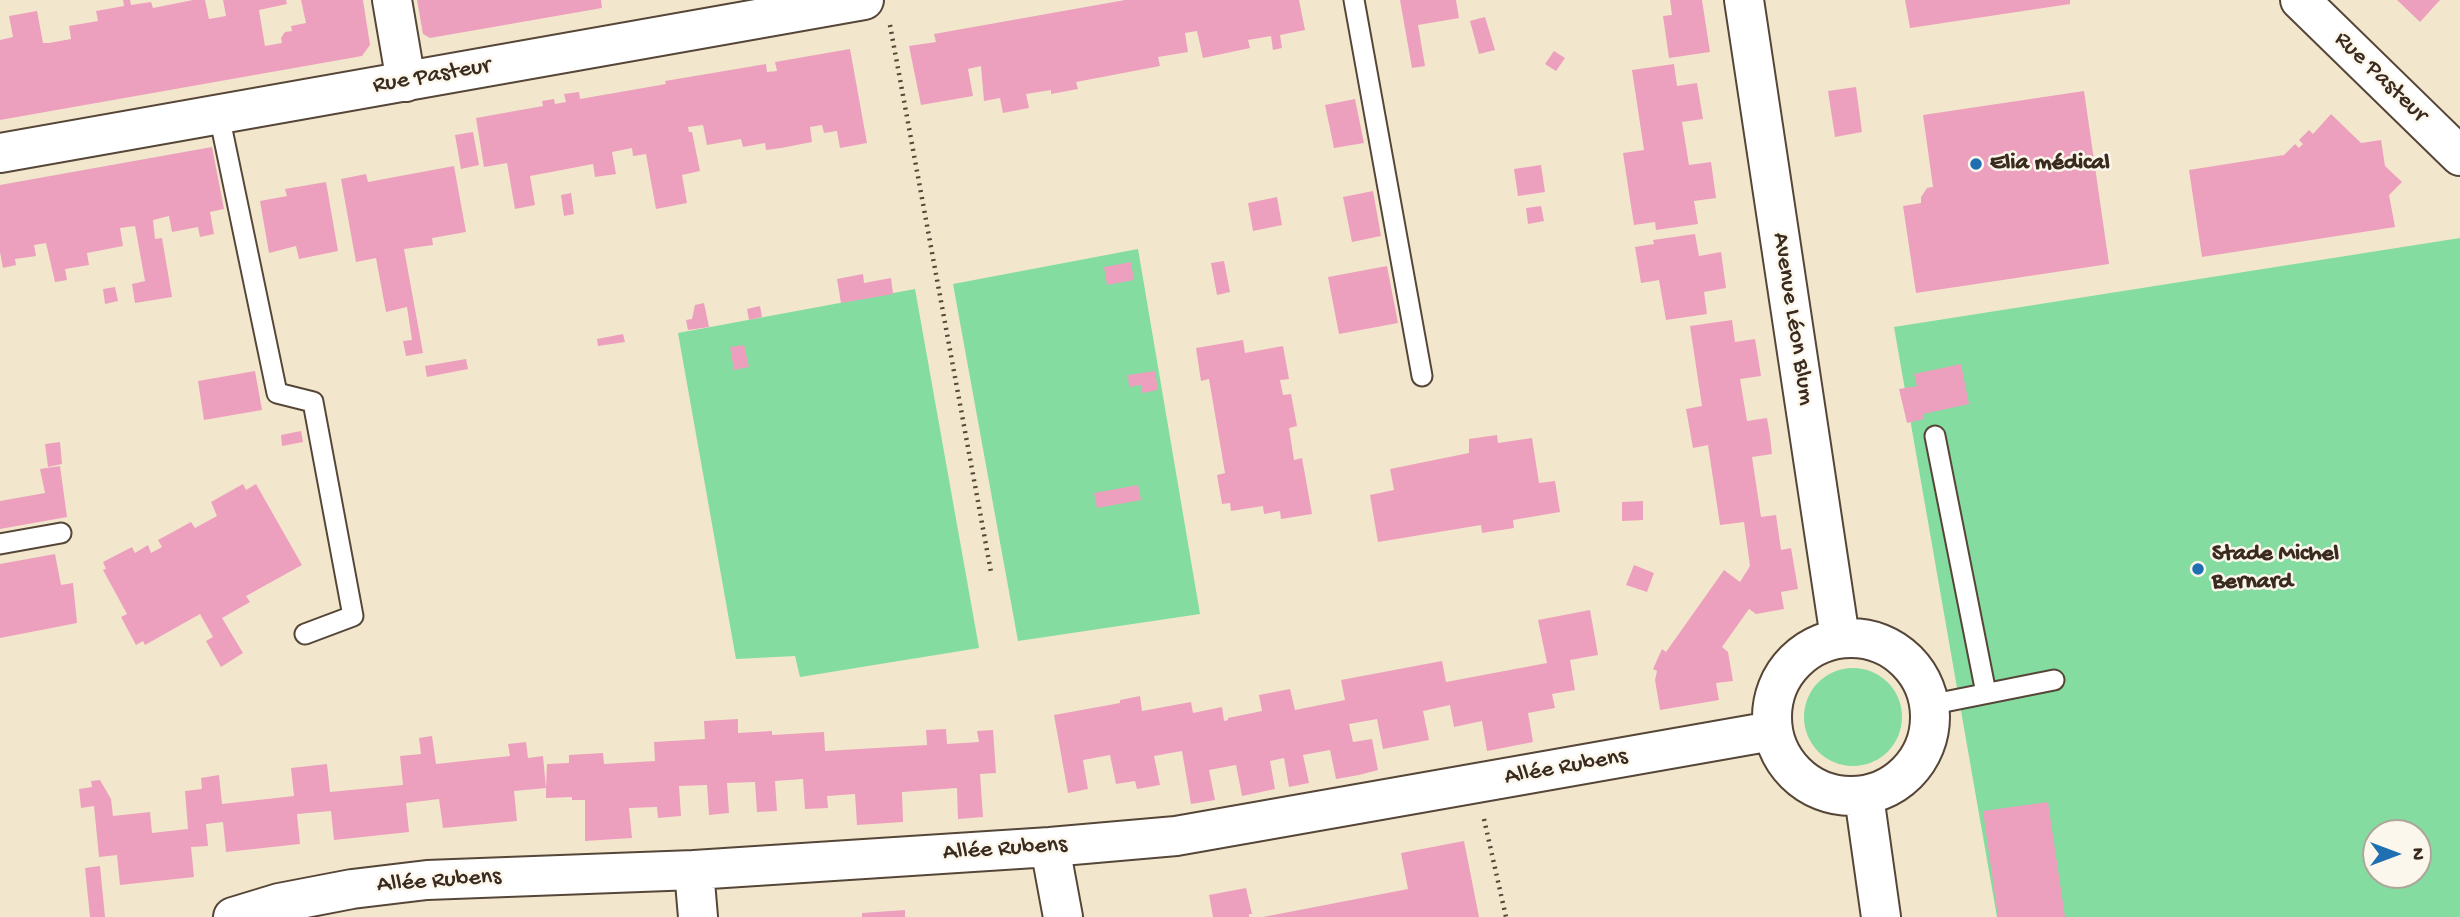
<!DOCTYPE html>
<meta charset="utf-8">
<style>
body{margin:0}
#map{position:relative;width:2460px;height:917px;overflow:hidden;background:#f2e7cd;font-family:"Gochi Hand",sans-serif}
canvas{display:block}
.north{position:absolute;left:2362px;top:819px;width:70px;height:70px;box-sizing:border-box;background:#fbf7ec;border:2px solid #aea59a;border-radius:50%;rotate:90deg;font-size:19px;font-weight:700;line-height:28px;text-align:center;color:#3b2a1e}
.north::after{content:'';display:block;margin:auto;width:24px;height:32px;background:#1f6fb2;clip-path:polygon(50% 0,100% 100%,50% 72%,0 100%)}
</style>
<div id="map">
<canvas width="2460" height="917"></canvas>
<div class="north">N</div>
</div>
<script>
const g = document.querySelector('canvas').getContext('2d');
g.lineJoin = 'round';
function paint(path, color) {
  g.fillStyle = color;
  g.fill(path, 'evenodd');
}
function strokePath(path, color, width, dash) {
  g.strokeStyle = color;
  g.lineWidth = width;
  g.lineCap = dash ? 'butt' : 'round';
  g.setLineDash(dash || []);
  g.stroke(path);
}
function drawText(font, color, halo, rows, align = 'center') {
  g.font = font + ' "Gochi Hand",sans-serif';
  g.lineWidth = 5;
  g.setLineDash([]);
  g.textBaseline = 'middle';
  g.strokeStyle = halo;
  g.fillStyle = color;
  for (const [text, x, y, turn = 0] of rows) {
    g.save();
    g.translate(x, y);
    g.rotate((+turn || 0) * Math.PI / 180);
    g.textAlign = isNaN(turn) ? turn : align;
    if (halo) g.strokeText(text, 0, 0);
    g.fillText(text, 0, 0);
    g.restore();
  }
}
paint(new Path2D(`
 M2460,238V917H1997L1894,327ZM2376,833H2418V875H2376Z
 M1138,249L1200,614L1018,641L953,284Z
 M915,289L979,648L800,677L795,656L736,659L678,333Z
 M1804 717a49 49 0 1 1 98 0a49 49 0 1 1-98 0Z`), '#84dca0');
paint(new Path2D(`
 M123,0H130L131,5L151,2L153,8L193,0H205L209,19L226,16L223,0H286L287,4L259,10L265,46L282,43L281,38L285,32L292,31L291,26L306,23L301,0H363L370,45L362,56L0,120V40L13,37L9,16L37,11L43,43H49L71,39L69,26L98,21L96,11L124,6Z
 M417,0H601L602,8L430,38L423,34Z
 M1125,0H1299L1305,30L1280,35L1282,48L1273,50L1271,36L1248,40L1250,48L1203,58L1197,31L1185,33L1188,52L1158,57L1160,66L1076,82L1078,89L1051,94V90L1026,94L1029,108L1003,113L1000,98L984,101L981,66L968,69L973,96L921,105L909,46L936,42L934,34Z
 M1400,0H1456L1459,18L1418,25L1425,66L1412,68Z
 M1670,0H1702L1710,52L1669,58L1663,16L1672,15Z
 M1905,0H2070V4L1910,28Z
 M2397,0H2440L2420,22Z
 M1485,17L1495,50L1479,54L1470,21Z
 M850,49L867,143L840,148L837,131L824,133L822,125L810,127L812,142L781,148L766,150L765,143L743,147L741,139L707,145L703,125L688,127L689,132H692L700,171L682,175L687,203L656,209L646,154L633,156L632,148L612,152L616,174L595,177L593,164L530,176L535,205L515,209L507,163L484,167L476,118L543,106L542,101L554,99L555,104L566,102L564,94L579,92L580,99L666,84L665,81L766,64L767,72L777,71L775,62Z
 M1554,51L1565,58L1556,71L1545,64Z
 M1674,64L1677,86L1697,83L1703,119L1682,122L1689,165L1711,162L1716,198L1694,201L1698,224L1656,230L1655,222L1634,225L1629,193L1623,153L1644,150L1632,70Z
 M1856,87L1862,132L1835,137L1828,91Z
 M2084,91L2109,264L1916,293L1903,206L1921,203V197L1927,188L1933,187L1923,115Z
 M1355,99L1364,143L1334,148L1325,105Z
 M2331,114L2361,143L2381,140L2385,166L2402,182L2389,195L2395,227L2202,257L2189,170L2284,155L2295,144L2299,148L2303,144L2299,140L2309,130L2313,134Z
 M473,132L479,165L461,169L455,135Z
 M212,147L224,209L210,212L214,234L200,237L198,227L172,232L169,216L153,220L155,239L162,238L172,297L135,303L132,284L145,281L135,226L120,228L123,246L87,253L89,265L65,269L67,280L55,282L46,243L34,245L36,256L15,259L16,265L3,268L0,252V185Z
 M1541,165L1545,192L1518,196L1514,169Z
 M454,166L466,232L432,238L433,245L404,249L423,353L406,356L403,341L412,340L407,307L386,312L376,258L356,262L341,179L366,174L368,182Z
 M326,182L338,251L299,259L296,246L269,253L260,201L287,196L285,189Z
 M1373,191L1381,236L1352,242L1343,197Z
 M571,193L574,214L564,216L561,195Z
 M1277,197L1282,225L1253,231L1248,203Z
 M1541,206L1544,221L1528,224L1526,208Z
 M1695,234L1699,256L1721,252L1726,288L1704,292L1707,314L1666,320L1659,280L1641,283L1635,247L1654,244L1653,240Z
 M1224,261L1230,292L1217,295L1211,263Z
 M1131,262L1134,280L1107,285L1104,267Z
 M1387,266L1398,323L1339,334L1328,277Z
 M863,274L864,283L891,278L893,294L841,303L837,279Z
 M115,287L118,301L105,304L103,289Z
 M704,303L709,327L688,330L686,320L692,319L695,305Z
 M760,306L762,317L749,320L747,309Z
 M1732,320L1735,342L1755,339L1758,357L1761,376L1740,379L1747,421L1767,418L1770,436L1772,454L1752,457L1761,517L1776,515L1781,550L1791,548L1798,589L1781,592L1784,609L1756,614L1749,609L1722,647L1728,652L1733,681L1716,683L1719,700L1660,710L1655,680L1657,671L1653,669L1662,649L1666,652L1724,570L1740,582L1750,566L1744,522L1720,525L1708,445L1693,448L1686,409L1702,406L1690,326Z
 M623,334L625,342L598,346L597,339Z
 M1243,340L1245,353L1283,346L1289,379L1280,380L1283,395L1291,394L1297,426L1289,428L1294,460L1302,458L1312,514L1281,519L1280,511L1264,514L1263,506L1231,511L1230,503L1222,504L1217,475L1225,473L1209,379L1201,381L1196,348Z
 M744,345L749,367L734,370L730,347Z
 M466,359L468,369L427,377L425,366Z
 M1961,364L1969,404L1923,414L1924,419L1907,423L1899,389L1917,386L1914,374Z
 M255,371L262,410L204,420L198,381Z
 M1155,371L1158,390L1142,393L1141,385L1129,387L1128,375Z
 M301,431L303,442L282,446L281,435Z
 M1497,435L1498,443L1532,438L1539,483L1555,481L1560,512L1513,520L1514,528L1482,533L1481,525L1378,542L1370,495L1394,490L1390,469L1469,453V439Z
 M60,442L62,464L48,467L45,444Z
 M60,466L67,517L0,529V501L45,493L40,469Z
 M243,484L246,490L256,484L302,565L246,596L250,602L222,618L243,653L221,667L206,641L213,637L200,614L145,645L143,641L136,645L121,617L127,614L103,570L106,569L103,562L132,547L135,553L148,545L151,553L162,547L158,540L191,522L195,528L217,516L211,502Z
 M1138,485L1141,500L1097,508L1094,493Z
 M1643,501V520L1622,521V502Z
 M55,554L61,585L73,583L77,623L0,638V564Z
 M1634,565L1654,573L1647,592L1626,585Z
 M1590,610L1598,655L1570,660L1575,690L1552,694L1555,708L1528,713L1533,742L1487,751L1482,721L1454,727L1450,705L1423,711L1429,740L1383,749L1377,719L1349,724L1353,742L1372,739L1378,770L1359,775L1336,779L1330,750L1303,755L1309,783L1289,787L1284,758L1270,761L1275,789L1242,796L1236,765L1209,770L1215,800L1191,804L1182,751L1154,756L1160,785L1137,789L1135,781L1116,784L1110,755L1083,760L1088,789L1068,793L1054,715L1120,703V700L1140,696L1142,711L1191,702L1193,713L1222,707L1224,721L1228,720V718L1262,711L1259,695L1290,689L1295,710L1345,700L1341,680L1442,661L1446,682L1547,663L1538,620Z
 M738,719V733L772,731V735L824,732L825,751L927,745L926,730L946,729L947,744L979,742L977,731L993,730L996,773L980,774L983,817L958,819L957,788L902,792L903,822L857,825L855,794L827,796L828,808L805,809L803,779L775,781L777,811L757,812L755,782L727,783L729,813L709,815L707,785L679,786L681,816L658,818L657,807L629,808L632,838L585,841V800H572V797L546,798V788L514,791L517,821L443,828L439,799L406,803L409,832L334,840L331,811L297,814L300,844L226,852L223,822L206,824L208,846L191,847L194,877L120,885L117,855L99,857L94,806L81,808L79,789L92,787L91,781L100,780L111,799L113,816L150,812L152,833L188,829L185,791L202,789L201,778L219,775L222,804L294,796L291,768L327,764L330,792L403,785L400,756L421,754L419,738L432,736L436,764L510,756L508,744L526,742L528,758L543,756L546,788L547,764L569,763V755L603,753L604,764L655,761L654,742L705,739L704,721Z
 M2048,802L2065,917H1998L1983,811Z
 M1464,841L1479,917H1263L1408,889L1401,853Z
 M100,866L105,917H90L85,868Z
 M1246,888L1252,914H1249V917H1213L1209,895Z
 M905,910V917H862V913Z`), '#eca0bd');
const service = new Path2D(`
 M1354,0L1422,376
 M219,115L277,393L313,402L353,616L305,634
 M1935,436L1986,693
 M0,544L61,533
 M1929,705L2054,680`);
const minor = new Path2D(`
 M392,0L406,82
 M1744,0L1840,638
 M2300,0L2460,156
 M0,153L864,0
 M1772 717a79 79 0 1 1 158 0a79 79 0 1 1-158 0Z
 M1864,796L1881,917
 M1050,847L1063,917
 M694,870L698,917
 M233,917L279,903L352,889L427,880L694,870L1050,847L1176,836L1772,731`);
strokePath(service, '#564638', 23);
strokePath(minor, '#564638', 42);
strokePath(new Path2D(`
 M890,25L991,572
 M1484,819L1506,917`), '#564638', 4.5, [2, 5]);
strokePath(service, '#fff', 19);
strokePath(minor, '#fff', 38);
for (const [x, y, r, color] of [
 [1976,164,7,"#1f6fb2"],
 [2198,569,7,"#1f6fb2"]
]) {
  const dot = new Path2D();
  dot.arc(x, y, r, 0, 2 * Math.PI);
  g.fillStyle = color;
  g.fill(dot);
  strokePath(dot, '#fbf7ec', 2.5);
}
drawText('24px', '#3b2a1e', '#fbf7ec', [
 ["Rue Pasteur",432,77,-10],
 ["Rue Pasteur",2380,78,44],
 ["Avenue Léon Blum",1792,319,81],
 ["Allée Rubens",1566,768,-10],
 ["Allée Rubens",1005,850,-4],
 ["Allée Rubens",439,882,-4]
]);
drawText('bold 24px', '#3b2a1e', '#fbf7ec', [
 ["Elia médical",1990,164],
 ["Stade Michel",2212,555],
 ["Bernard",2212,583]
], 'left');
</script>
